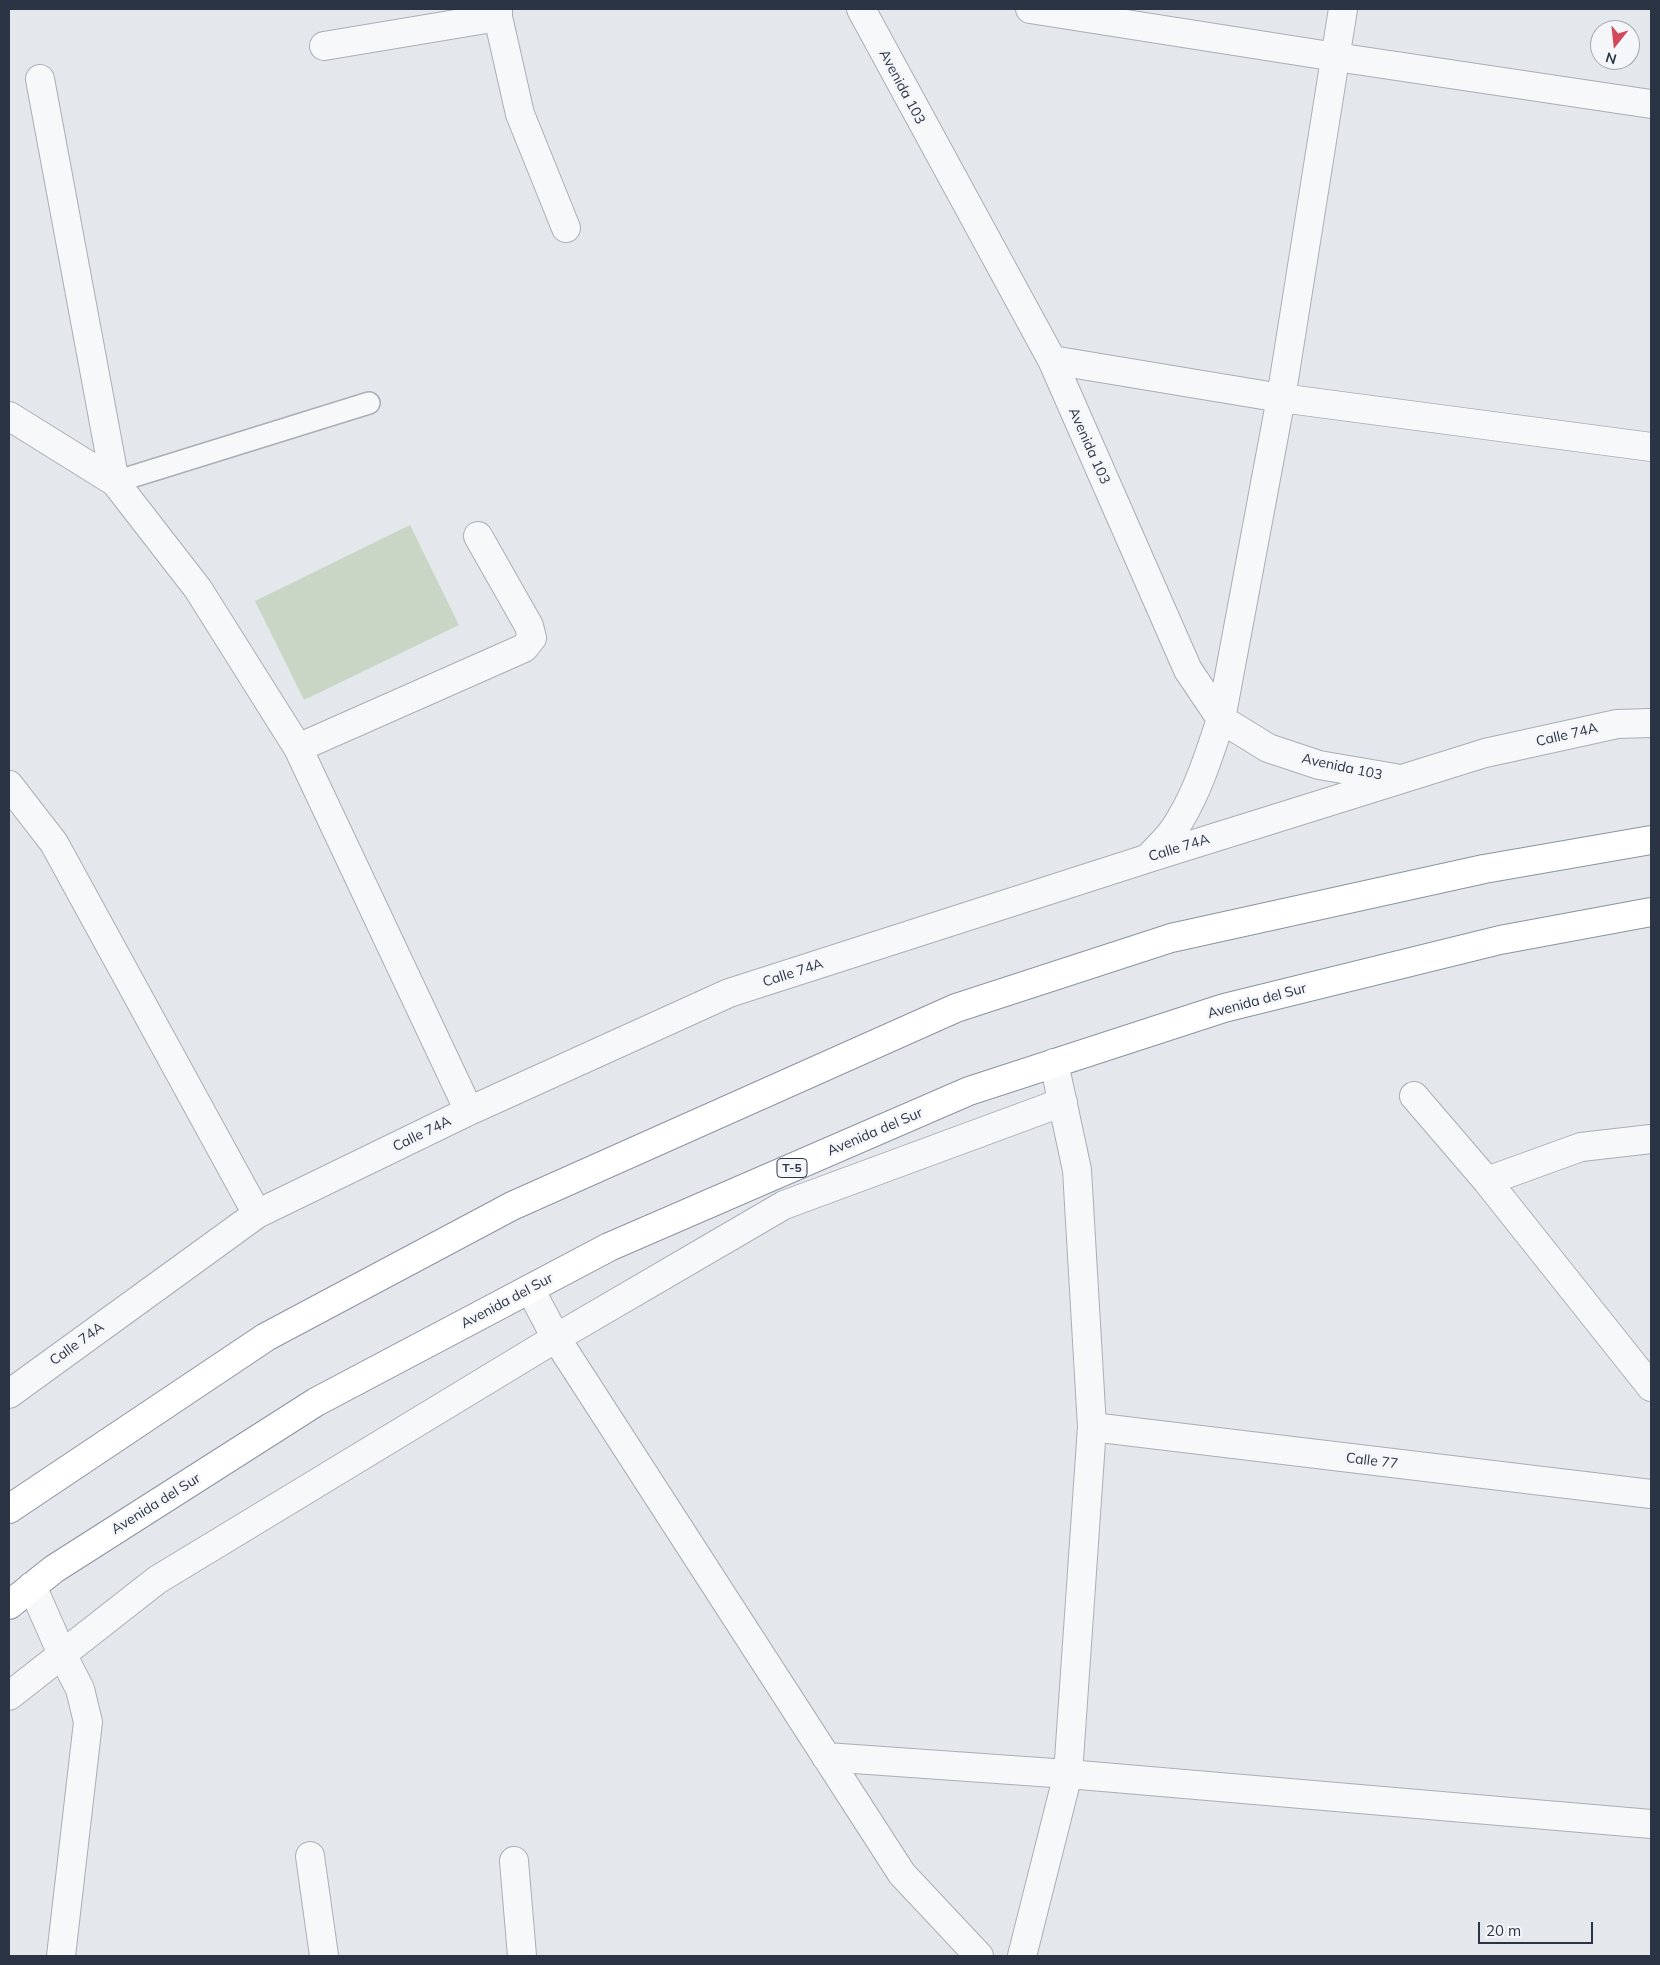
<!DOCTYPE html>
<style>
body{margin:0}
#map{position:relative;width:1660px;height:1965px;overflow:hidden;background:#e4e7ec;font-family:Mulish,sans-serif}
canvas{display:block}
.frame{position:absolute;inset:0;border:10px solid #2b3445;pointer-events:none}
.north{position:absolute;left:1590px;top:20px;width:50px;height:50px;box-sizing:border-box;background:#f4f6f9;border:1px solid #a4a8b1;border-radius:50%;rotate:196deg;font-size:14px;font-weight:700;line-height:20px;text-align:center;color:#2b3445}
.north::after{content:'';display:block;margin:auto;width:18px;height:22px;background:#d1495b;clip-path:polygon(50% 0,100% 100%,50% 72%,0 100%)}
.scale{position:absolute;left:1478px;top:1922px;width:115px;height:22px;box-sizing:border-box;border:2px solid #2b3445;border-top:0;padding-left:6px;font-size:15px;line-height:18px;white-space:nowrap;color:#2b3445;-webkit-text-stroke:4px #f4f6f9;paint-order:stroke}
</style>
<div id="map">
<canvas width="1660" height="1965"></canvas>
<div class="frame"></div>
<div class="north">N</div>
<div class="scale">20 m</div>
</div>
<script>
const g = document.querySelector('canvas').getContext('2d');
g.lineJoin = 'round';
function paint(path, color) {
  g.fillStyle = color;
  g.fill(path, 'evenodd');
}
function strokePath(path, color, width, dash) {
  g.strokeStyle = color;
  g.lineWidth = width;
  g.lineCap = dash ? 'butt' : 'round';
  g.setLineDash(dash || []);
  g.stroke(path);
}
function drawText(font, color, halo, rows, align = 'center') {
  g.font = font + ' Mulish,sans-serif';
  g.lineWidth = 5;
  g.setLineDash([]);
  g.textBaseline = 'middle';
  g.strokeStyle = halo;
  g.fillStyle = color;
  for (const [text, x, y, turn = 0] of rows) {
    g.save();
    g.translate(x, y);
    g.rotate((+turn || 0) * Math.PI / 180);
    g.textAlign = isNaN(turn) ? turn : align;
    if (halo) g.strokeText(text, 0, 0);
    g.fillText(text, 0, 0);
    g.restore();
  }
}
paint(new Path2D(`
 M410,525L459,625L304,700L255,601Z`), '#c9d6c5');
const lane = new Path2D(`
 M115,482L369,403`);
const street = new Path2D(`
 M498,9V17L520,114L566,228
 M861,9L1052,360L1188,670L1221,719L1268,748L1319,765L1395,778
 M1030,9L1336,57L1651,104
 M324,46L498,17
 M40,79L115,482
 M1052,360L1281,398L1651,447
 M9,416L115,482L198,589L298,748L469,1111
 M298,748L524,648L532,638L529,626L478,536
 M9,785L54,843L257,1214
 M1149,857C1161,845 1173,833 1181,818C1199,788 1210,752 1221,719L1281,398L1343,9
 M1414,1096L1487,1181L1651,1387
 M1487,1181L1581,1147L1651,1139
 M530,1289L556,1338L902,1874L979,1956
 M9,1394L257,1214L469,1111L729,993L1149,858L1485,753L1617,724L1651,723
 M1092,1427L1651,1494
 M32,1586L62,1654L80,1689L88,1722L61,1956
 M9,1696L157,1580L556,1338L784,1205L1063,1102
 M826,1757L1068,1774L1651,1824
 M310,1856L324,1956
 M514,1861L522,1956
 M1022,1956L1068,1774L1092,1427L1077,1170L1054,1063`);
const highway = new Path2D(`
 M9,1509L266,1337L512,1206L956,1008L1171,938L1484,869L1651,840
 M9,1605L54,1569L316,1402L609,1247L969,1091L1224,1008L1500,940L1651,912`);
strokePath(lane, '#a9aeb7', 24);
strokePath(street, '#a9aeb7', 30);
strokePath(highway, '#8b94a3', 30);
strokePath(lane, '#f7f8fa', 21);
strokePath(street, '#f7f8fa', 28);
strokePath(highway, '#fff', 28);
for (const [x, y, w] of [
 [792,1168,30]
]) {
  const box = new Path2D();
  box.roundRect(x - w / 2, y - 9.5, w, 19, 4);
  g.fillStyle = '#f4f6f9';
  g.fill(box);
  strokePath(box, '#2b3445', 1);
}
drawText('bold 12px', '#2b3445', null, [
 ["T-5",792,1168]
]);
drawText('14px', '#2b3445', '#f4f6f9', [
 ["Avenida 103",902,87,62],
 ["Avenida 103",1089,446,66],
 ["Calle 74A",1567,735,-13],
 ["Avenida 103",1342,767,12],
 ["Calle 74A",1179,848,-17],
 ["Calle 74A",793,973,-18],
 ["Avenida del Sur",1257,1001,-15],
 ["Avenida del Sur",875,1132,-23],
 ["Calle 74A",422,1134,-26],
 ["Avenida del Sur",507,1301,-28],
 ["Calle 74A",77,1344,-36],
 ["Calle 77",1372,1461,7],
 ["Avenida del Sur",156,1504,-32]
]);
</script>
